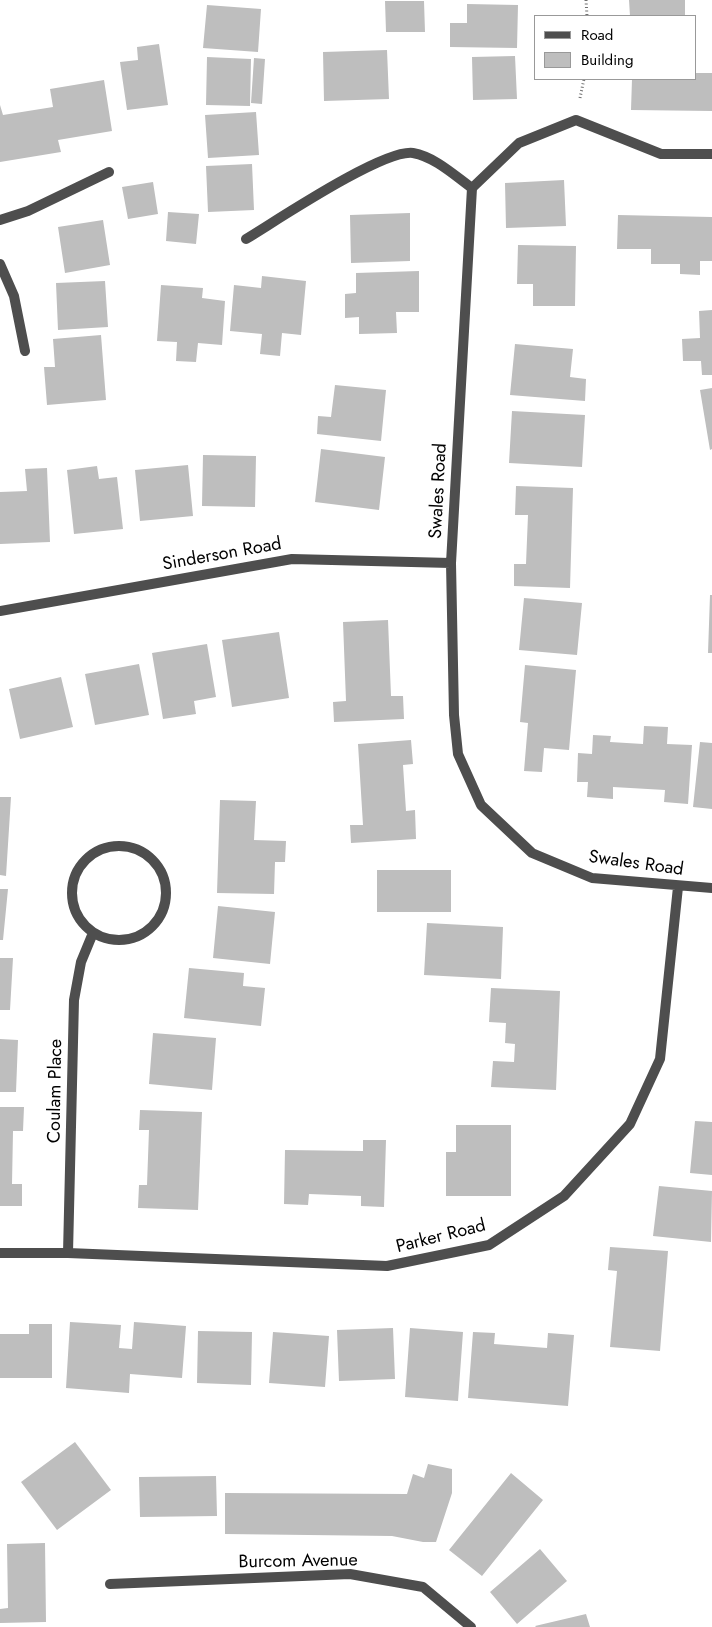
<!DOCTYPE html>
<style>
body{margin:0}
#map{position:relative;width:712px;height:1627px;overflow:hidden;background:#fff;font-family:Jost,sans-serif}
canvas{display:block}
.legend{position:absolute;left:534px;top:15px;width:162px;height:65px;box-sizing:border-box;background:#fff;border:1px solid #999;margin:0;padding:6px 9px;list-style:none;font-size:15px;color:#000}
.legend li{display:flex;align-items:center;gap:10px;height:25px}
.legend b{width:25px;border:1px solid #999}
</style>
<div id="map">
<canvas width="712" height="1627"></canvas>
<ul class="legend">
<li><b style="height:6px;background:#4e4e4e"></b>Road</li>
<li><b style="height:14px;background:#bebebe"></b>Building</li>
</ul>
</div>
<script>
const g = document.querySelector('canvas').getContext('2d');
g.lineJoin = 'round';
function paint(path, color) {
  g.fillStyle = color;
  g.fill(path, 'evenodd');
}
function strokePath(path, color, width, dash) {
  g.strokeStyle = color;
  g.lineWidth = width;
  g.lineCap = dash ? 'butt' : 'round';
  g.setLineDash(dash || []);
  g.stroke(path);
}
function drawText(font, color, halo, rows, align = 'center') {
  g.font = font + ' Jost,sans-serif';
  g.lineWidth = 5;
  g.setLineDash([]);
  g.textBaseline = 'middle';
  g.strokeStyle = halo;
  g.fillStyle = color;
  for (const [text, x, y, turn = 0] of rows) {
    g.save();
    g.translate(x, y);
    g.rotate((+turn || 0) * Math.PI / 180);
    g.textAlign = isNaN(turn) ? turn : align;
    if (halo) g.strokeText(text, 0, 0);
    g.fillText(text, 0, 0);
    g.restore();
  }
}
paint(new Path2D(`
 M629,0H685V16H630Z
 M385,1H424L425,32H386Z
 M467,4L518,5L517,48L450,47V23H467Z
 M207,5L261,9L258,52L203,48Z
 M159,44L168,105L127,110L120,62L138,60L137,47Z
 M387,50L389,99L324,101L323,52Z
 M515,56L517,99L473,100L472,57Z
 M207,57L251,59L250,106L206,105Z
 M254,58L265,59L262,104L251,103Z
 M696,73H712V111L631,110L632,79H696Z
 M104,80L112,131L58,140L61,152L0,162V105L3,115L53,107L50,89Z
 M256,112L259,155L208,158L205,115Z
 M252,164L254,210L208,212L206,166Z
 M564,180L566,226L506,228L505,183Z
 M153,182L158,214L128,219L122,187Z
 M168,212L199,214L196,244L166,241Z
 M410,213V261L351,263L350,215Z
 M618,215L712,217V261H700V275L680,274V264H651V249H617Z
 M103,220L110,265L65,273L58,227Z
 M518,245L576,246L575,306H533V284H517Z
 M419,271V312H396L397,333L359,334V317L345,318V294L356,293V273Z
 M262,276L306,281L301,335L282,333L280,356L260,354L262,334L230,331L234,285L261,288Z
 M105,281L108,327L58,330L56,283Z
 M161,285L203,288L202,298L225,301L222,345L198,343L196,362L176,361L177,342L157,341Z
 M712,310V375H702L701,361H683L682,339L700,338L699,311Z
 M101,335L106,400L47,405L44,367H55L53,339Z
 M515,344L573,349L570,377L586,379L585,401L510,395Z
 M335,385L386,390L381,441L317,434L318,416L331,417Z
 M712,388V449L710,450L700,390Z
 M512,411L585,415L582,467L509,463Z
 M321,449L385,457L379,510L315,502Z
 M203,455L256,456L255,507L202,506Z
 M188,465L193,516L140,521L135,470Z
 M97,466L99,479L117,477L123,529L74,534L67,470Z
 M47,468L50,542L0,544V492L27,491L25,469Z
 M516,486L573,488L570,588L514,586V564H526L528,515H515Z
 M710,595H712V653H708Z
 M524,598L582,603L577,655L519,650Z
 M388,620L391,696H403L404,719L334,722L333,702L346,701L343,622Z
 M279,632L289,698L232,707L222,640Z
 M207,644L216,697L194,701L196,714L163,719L152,653Z
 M139,664L149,715L95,725L85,674Z
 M525,665L576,670L569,750L544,748L542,772L524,771L528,723L520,722Z
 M61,677L73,727L20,739L9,689Z
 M644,726L668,727L667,744L692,745L688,804L664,802L665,790L613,787V799L587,797L588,782H577L578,753L592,754L593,735L611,736L610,742L643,744Z
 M411,740L413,764L403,765L406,811L415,810L416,839L351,843L350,825H363L358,744Z
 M700,742L712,743V809L693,807Z
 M0,797H11L6,876L0,875Z
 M220,800L256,801L254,840L286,841L285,862H275L274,894L217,893Z
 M377,870H451V912H377Z
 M0,889H8L3,940H0Z
 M218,906L275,912L270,964L213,958Z
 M427,923L503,927L501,979L424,975Z
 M0,958H13L10,1010H0Z
 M189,968L244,973L243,986L265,988L261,1026L184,1018Z
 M491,988L560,991L556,1090L491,1087L493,1061L514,1062L515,1044L505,1043L506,1023L489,1022Z
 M153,1033L216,1038L212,1090L149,1084Z
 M0,1039L18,1040L16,1092H0Z
 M0,1107H24L23,1131H13L12,1184H22V1206H0Z
 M140,1110L202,1112L198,1210L138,1208L139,1185H147L149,1130H139Z
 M695,1121L712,1122V1175L690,1173Z
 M456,1125H511V1196H446V1152H456Z
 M363,1140H386L384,1207L361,1206V1196L309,1194L308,1205L284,1204L285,1150L363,1151Z
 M659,1186L712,1191L711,1242L653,1236Z
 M610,1247L668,1251L660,1351L610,1347L617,1271L608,1270Z
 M70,1322L121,1325L119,1348L132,1349L134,1322L186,1326L182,1378L130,1374L129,1393L66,1388Z
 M29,1324H52V1378H0V1334H29Z
 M393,1328L395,1379L339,1381L337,1330Z
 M410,1328L463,1332L458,1401L405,1397Z
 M198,1331L252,1332L251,1385L197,1383Z
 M273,1332L329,1336L325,1387L269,1383Z
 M473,1332L495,1333L494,1344L547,1348L548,1333L574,1335L568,1406L468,1398Z
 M75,1442L111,1490L57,1530L21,1482Z
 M428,1464L452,1469V1493L436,1542H423L392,1536L225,1534V1493L407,1494L413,1474L424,1478Z
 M511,1473L543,1500L482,1576L449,1550Z
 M216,1476L217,1516L140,1517L139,1477Z
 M45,1543L46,1622L0,1623V1609L8,1608L7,1544Z
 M540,1549L567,1581L517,1624L490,1592Z
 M586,1614L590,1627H536L535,1626Z`), '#bebebe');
strokePath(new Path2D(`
 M586,0L587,16
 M580,98L584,79`), '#707070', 3, [1, 2.5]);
strokePath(new Path2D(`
 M0,220L28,211L109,172
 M246,239C276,221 383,149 413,153C435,157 454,175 472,188
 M0,264L14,296L25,351`), '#4e4e4e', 10);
strokePath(new Path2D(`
 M712,154H661L576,120L519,143L472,188L451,563L454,715L458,754L481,805L532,853L592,878L712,888
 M0,611L292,559L451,563
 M72 893a47 47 0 1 1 94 0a47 47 0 1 1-94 0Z
 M0,1253H68L387,1266L489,1245L564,1196L630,1124L660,1059L678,887
 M68,1253L74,1000L81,962L93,933
 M110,1584L350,1574L423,1587L471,1627`), '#4e4e4e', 10);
drawText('18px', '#000', '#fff', [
 ["Swales Road",439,491,-87],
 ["Sinderson Road",222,555,-10],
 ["Swales Road",636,864,8],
 ["Coulam Place",56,1091,-89],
 ["Parker Road",441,1237,-14],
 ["Burcom Avenue",298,1562,-1]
]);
</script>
